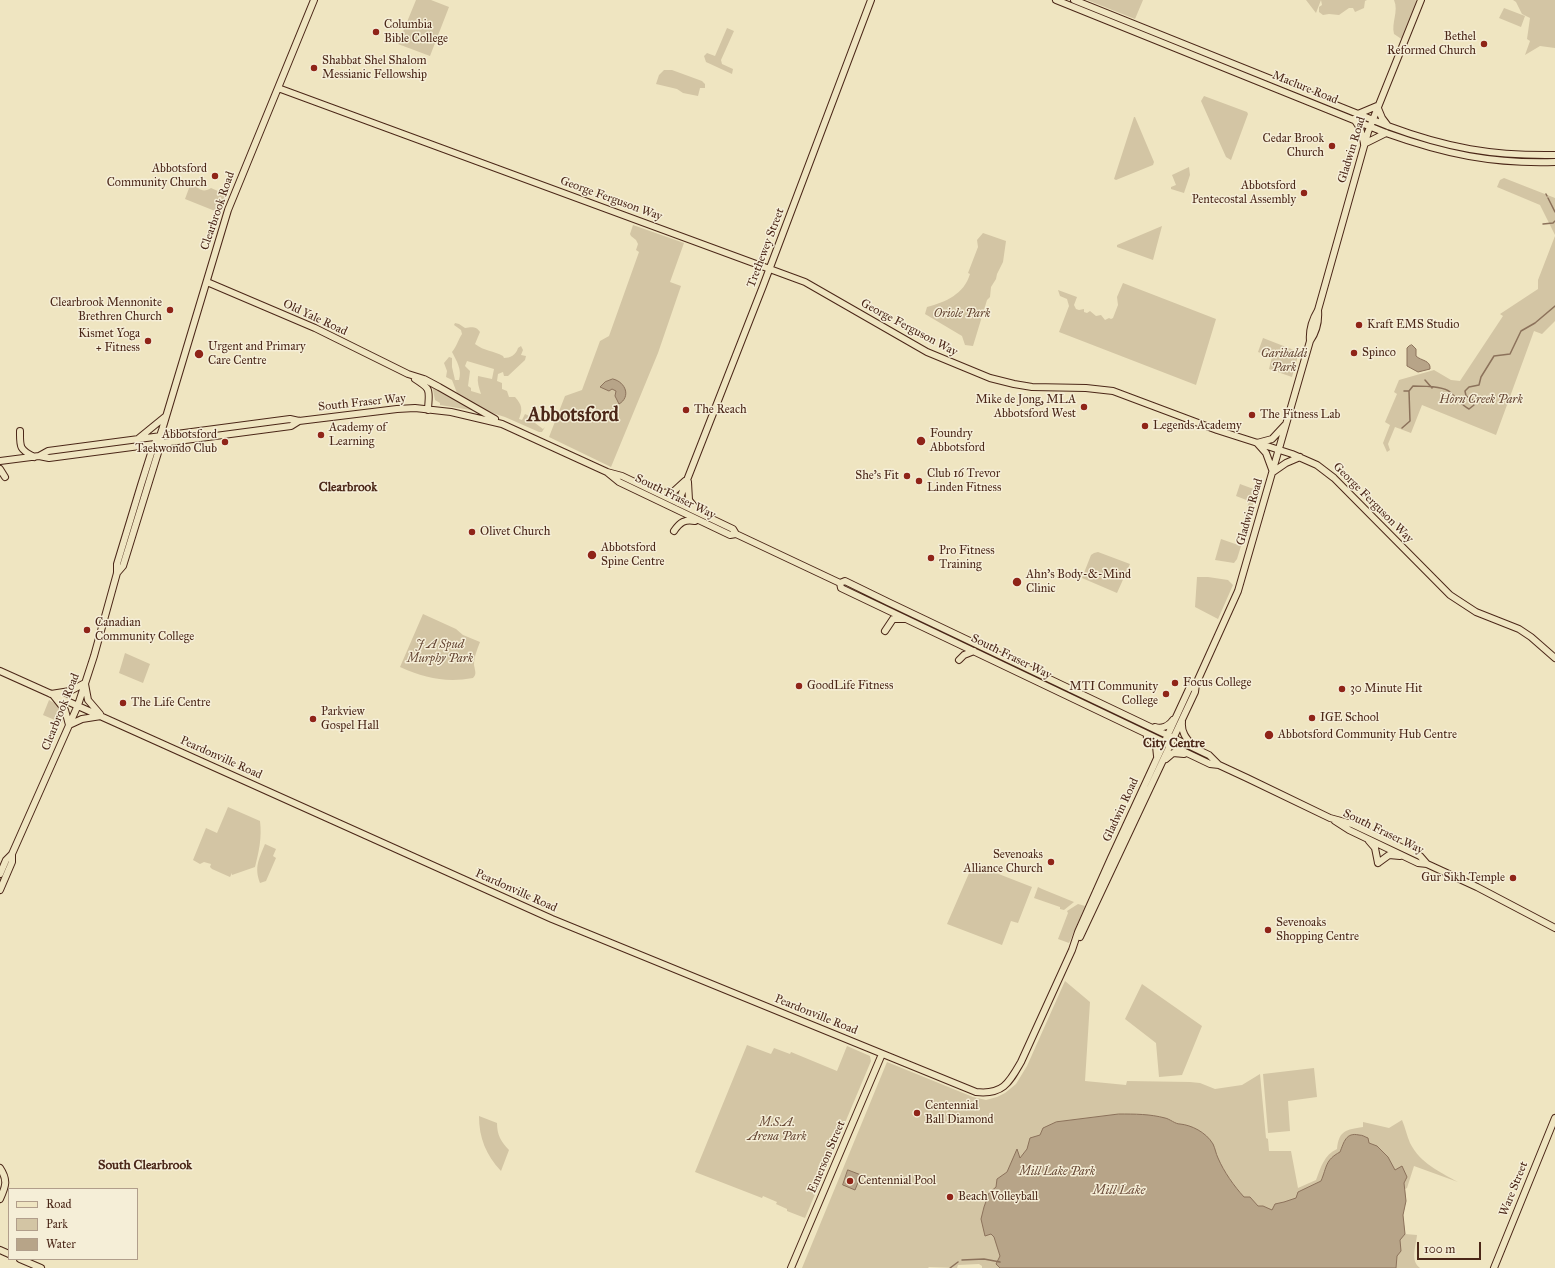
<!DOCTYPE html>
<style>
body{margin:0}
#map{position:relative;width:1555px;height:1268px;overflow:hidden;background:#efe5c1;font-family:"IM FELL Great Primer",serif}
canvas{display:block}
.legend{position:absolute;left:8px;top:1188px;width:130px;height:72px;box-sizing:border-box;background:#f5eed7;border:1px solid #b19e8b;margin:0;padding:5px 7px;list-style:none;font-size:12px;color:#4b2718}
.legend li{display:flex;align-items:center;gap:8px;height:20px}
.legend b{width:20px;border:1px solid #b19e8b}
.scale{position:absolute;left:1417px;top:1242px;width:64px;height:18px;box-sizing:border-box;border:2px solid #4b2718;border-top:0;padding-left:5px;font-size:12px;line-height:14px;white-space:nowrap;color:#4b2718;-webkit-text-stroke:3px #f5eed7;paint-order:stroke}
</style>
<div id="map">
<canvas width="1555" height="1268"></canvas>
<ul class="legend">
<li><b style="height:5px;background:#efe5c1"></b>Road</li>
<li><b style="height:11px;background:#d3c5a4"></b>Park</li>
<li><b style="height:11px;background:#b7a488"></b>Water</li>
</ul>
<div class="scale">100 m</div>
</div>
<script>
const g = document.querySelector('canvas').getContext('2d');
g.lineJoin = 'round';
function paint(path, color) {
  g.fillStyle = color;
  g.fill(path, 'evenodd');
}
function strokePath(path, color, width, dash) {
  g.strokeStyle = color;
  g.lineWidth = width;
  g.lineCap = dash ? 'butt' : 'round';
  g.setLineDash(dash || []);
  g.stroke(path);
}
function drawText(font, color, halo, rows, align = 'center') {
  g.font = font + ' "IM FELL Great Primer",serif';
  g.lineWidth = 3;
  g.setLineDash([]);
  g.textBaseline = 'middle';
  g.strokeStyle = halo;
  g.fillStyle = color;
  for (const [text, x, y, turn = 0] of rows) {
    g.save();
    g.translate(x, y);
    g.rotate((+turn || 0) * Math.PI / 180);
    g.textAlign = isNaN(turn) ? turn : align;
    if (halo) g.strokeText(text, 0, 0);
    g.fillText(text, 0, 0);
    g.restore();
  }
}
paint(new Path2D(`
 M416,0H431L449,7L430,56L398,44Z
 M1087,0H1143L1135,19Z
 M1306,0H1367L1365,1L1364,8L1355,12L1353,8H1349L1339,15L1329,14L1323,15L1319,12V7L1322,5L1321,0L1316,13Z
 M1394,0H1415L1419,2L1403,40L1394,34C1391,23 1399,11 1394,0Z
 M1513,0H1555V48L1540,46L1525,55L1530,41L1527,39L1530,18L1522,14L1516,2Z
 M1504,8L1525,16L1521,27L1499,18Z
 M727,28L734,31L721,60L722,64L733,69L732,74L706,62L704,56L707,53L715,56Z
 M664,70H672L702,81L705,84V88H700L698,96L683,93L677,89L656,84L659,75Z
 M1204,96L1247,112L1248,114L1231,160L1226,157L1201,101Z
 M1134,117H1135L1154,162L1153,165L1116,180L1114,179Z
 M1189,167L1190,175L1184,193L1171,189V187L1176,185L1172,175Z
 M1504,178L1555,198V235L1540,205L1497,187L1500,180Z
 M192,180L195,182C197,190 204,193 211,188L227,195L220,213L185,199Z
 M633,225L684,243L670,282L681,286L658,353L611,467L549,437L565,396L582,390L600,341L609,336L639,252L636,250L638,244L636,240L631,236L630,234Z
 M1162,226L1153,260L1117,247V245Z
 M983,233L1006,241L1003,262L997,274L996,279L991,287L990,297L987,300L973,346L965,345L962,336L925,314L927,307C946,302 964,294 970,274L968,273L978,247L977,240Z
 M1555,236V321L1542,334L1534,331L1496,435L1422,405L1411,433L1395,427L1388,444L1390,450L1387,452L1383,443L1390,425L1385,422L1397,394L1394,392L1399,380L1434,370L1451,380L1460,381L1503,316L1500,314L1538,289V280Z
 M1123,283L1216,319L1196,385L1059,332L1069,306L1067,299L1060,296L1058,290L1077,297L1074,305L1076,309L1079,310L1084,309V312L1087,313L1090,311L1096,316L1101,315L1105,320L1109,318L1111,319L1113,318L1118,305L1117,297Z
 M455,323L459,324L465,328C472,327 476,326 480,332L475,344C484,351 494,351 503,356L504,358C510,358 516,355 518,348L521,346L523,350L521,355L526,356L525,360L508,376H504L503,372L498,374L497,381L502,383V389L507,391L509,397H515C522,405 523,409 519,419L522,420L525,414L538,420L535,423L543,429L545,427L542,432H539L505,417L489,412L457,393L452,380L446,377L447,371L444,363L449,357L452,358V367L455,380H459C462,369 457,362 452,352C457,346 458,340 462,334L461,330L454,325ZM467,361L494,369L492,379L478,376C477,382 479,388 481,394L471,391V388L468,386L470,371L465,366Z
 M1263,338L1299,352L1292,377L1269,369L1272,357L1258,352Z
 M432,385L477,411L440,405V403L435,400Z
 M1240,484L1259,491L1254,502L1250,514L1246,513L1249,501L1236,496Z
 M1221,539L1241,546L1237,559L1234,563L1215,560Z
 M1098,552L1130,564L1117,593L1082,578L1091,555L1094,553Z
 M1197,577H1208L1228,580L1233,585L1218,619L1195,607Z
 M423,614L456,629L463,635L480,642C477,650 474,657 474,665C475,671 477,674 473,678C446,683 425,678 400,667Z
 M125,653L150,664L143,683L119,673Z
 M49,700C59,705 66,712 62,723L43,715Z
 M228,807L260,821C262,838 259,851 255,867L232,875V873L230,877L212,869L210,867L211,864L204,862L200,864L193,860L206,828L217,833Z
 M265,844L276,849L273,856L276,858L266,881L260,883C254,867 259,859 265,844Z
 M973,864L1032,887L1018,923L1011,921L1002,945L947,924Z
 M1038,887L1042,889L1074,902L1064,910L1060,909V907L1034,898Z
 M1078,904L1085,906L1069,943L1058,939L1068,913L1067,911Z
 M1065,981L1090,1002L1085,1081L1126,1085L1127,1081L1190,1082L1200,1083L1215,1089L1242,1085L1260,1074L1266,1138L1268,1139L1269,1151H1291L1298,1188L1316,1180C1321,1167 1324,1155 1337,1149C1339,1130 1346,1130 1363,1127V1122L1389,1128L1402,1120C1405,1127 1407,1136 1410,1143C1420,1163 1440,1172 1458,1182L1414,1166L1407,1188L1405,1189L1406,1201L1403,1215L1405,1234L1417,1235C1416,1246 1410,1261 1420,1268H982V1266L979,1264L958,1265L957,1268L929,1267L928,1268H802L887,1062L973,1097L986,1100L997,1097L1005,1093L1016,1084L1027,1066Z
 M1142,984L1202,1026L1182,1075L1159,1077L1156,1043L1125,1019Z
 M747,1045L771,1054L774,1048L790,1054L791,1052L837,1071L847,1046L870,1056L871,1061L805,1218L787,1211V1209L776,1204L777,1202L763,1196L762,1198L695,1172Z
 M1314,1068L1317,1097L1288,1101L1290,1131L1268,1133L1263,1074Z
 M479,1116L497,1123C497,1135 501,1142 509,1150L501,1171C486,1155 479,1138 479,1116Z`), '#d3c5a4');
const water = new Path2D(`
 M1412,345L1416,349V356C1421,361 1431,360 1430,369L1418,372L1407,366V348L1409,346Z
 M613,379C626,382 631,397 619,404L615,396L616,391L612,389L609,391L600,387L605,382Z
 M1119,1114C1135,1114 1150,1114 1165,1118C1170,1119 1175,1124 1180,1124C1191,1125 1206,1132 1213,1144C1215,1148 1216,1154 1218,1158C1224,1172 1234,1186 1244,1197H1250L1258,1206H1263L1272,1210L1275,1204L1284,1202L1296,1198L1298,1192L1321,1181C1327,1167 1325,1160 1340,1152C1344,1142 1346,1132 1359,1135C1363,1135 1365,1137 1368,1138L1369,1143L1377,1146L1388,1157L1395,1170L1402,1166L1407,1177L1404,1183L1406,1201L1403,1215L1405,1234L1400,1240L1401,1251L1397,1256L1396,1268H1000L996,1264L1000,1256L994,1237L991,1234L985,1236L981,1219L984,1207L989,1193L996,1187L997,1179L1007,1172L1017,1149L1020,1158L1027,1149L1030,1138L1040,1135L1043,1128L1056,1122Z
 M848,1170L861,1175L855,1190L843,1185Z`);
paint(water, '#b7a488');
strokePath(water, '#8c725b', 1);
strokePath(new Path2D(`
 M1546,194L1547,196
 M1548,198L1555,212
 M1543,224L1553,223L1555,221
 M1425,380L1432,388
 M1404,391H1409
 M1402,428L1410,421L1409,391L1413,386C1422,386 1444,386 1450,392C1457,398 1461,405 1469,409L1474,405L1473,400L1466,396L1465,391L1469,387L1479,385L1481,377L1494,356L1510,354L1521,331L1535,323L1555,306
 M962,1260L984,1259L1000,1262
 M950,1268L958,1262`), '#8c725b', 1.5);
const major = new Path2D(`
 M1056,0L1386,133C1445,154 1492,164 1555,162
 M1074,0L1388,126C1447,148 1492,156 1555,155
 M278,88L805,282L927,352L990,378L1014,384L1032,387L1086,388L1113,391L1217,430L1292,454L1317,465L1334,478L1450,595L1476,612L1519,629L1531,637L1555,658
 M1377,106L1382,118L1388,126
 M1358,114L1377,106
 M1354,119L1360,128L1364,143
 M1364,144L1386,133
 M207,282L315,328L408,374L424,379L439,387L495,419
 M1310,341C1317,331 1319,322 1318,310
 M415,379C432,390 429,389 428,410
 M20,431C20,447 19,449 34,457
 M139,438L166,416
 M1257,443L1272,439L1285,425
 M1258,444L1266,453L1273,472
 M39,456L48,451L290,419L299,421L397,409L415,408L451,412L502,424L607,472L622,476L733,529L736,534L840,583L845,581L888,602L1209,755L1219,765L1247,778L1330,818L1352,824L1420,856L1427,864
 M0,461L39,456L49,458L291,426L299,421
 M0,469L5,477
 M1273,472L1286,463L1300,457
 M608,473L619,482L730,535L736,534
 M688,482L689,500L697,510
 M661,493L673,492L685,481
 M678,503L763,286L871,0
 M674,531C680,522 685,519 695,521
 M117,573L123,566L161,443V439
 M840,583L841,588L1210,764L1219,765
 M885,631L893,619H904
 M959,660L964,655L974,651
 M0,671L552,919L976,1092C1003,1095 1009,1083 1021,1062L1072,950L1078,932L1111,858L1189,689L1196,684
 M85,684L88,700L100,714
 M51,694L70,691L85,683
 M53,695L65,710L69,725
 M1182,722C1181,732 1186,738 1192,745
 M69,725L82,719L101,716
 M1155,727C1162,729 1169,726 1173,720
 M1147,737L1156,746L1157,756
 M1166,759L1173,753L1184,754
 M1335,821L1349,830L1418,863L1427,864L1477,887L1555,928
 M1369,841L1375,848L1378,863
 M1378,863L1389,855L1400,856
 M0,874L6,860L12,854L78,705L94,656L117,573V564L141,485L154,444L160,436L162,430L228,210L314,0
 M0,890L12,862V854
 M1080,937L1195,692L1196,684L1238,591L1310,341C1309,330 1312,320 1318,310L1368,132L1421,0
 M0,1168C8,1180 6,1186 0,1199
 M0,1250L9,1254
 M20,1259L41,1268
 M791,1268L882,1054
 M1494,1268L1555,1118`);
strokePath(major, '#4b2718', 8);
strokePath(major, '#efe5c1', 6);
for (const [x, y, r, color] of [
 [376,32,4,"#8f2418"],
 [1484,44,4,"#8f2418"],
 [314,68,4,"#8f2418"],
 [1332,146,4,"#8f2418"],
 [215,176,4,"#8f2418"],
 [1304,193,4,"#8f2418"],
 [170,310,4,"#8f2418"],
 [1359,325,4,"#8f2418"],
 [148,341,4,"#8f2418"],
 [1354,353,4,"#8f2418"],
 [199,354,5,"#8f2418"],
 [1084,407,4,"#8f2418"],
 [686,410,4,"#8f2418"],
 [1252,415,4,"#8f2418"],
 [1145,426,4,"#8f2418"],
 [321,435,4,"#8f2418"],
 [921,441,5,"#8f2418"],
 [225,442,4,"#8f2418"],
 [907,476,4,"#8f2418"],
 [919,481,4,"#8f2418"],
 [472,532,4,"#8f2418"],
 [592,555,5,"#8f2418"],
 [931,558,4,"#8f2418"],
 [1017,582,5,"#8f2418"],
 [87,630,4,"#8f2418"],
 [1175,683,4,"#8f2418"],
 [799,686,4,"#8f2418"],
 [1342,689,4,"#8f2418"],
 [1166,694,4,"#8f2418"],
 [123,703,4,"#8f2418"],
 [1312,718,4,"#8f2418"],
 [313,719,4,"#8f2418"],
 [1269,735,5,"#8f2418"],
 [1051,862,4,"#8f2418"],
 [1513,878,4,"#8f2418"],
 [1268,930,4,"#8f2418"],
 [917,1113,4,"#8f2418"],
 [850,1181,4,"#8f2418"],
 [950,1197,4,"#8f2418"]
]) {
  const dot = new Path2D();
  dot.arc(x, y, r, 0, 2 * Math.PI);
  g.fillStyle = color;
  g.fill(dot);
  strokePath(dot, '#f5eed7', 1.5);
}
drawText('12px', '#4b2718', '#f5eed7', [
 ["Columbia",384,25],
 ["Bible College",384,39],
 ["Bethel",1476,37,"right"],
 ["Reformed Church",1476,51,"right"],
 ["Shabbat Shel Shalom",322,61],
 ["Messianic Fellowship",322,75],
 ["Cedar Brook",1324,139,"right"],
 ["Church",1324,153,"right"],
 ["Abbotsford",207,169,"right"],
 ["Community Church",207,183,"right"],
 ["Abbotsford",1296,186,"right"],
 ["Pentecostal Assembly",1296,200,"right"],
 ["Clearbrook Mennonite",162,303,"right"],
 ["Brethren Church",162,317,"right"],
 ["Kraft EMS Studio",1367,325],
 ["Kismet Yoga",140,334,"right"],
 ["+ Fitness",140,348,"right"],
 ["Urgent and Primary",208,347],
 ["Care Centre",208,361],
 ["Spinco",1362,353],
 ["Mike de Jong, MLA",1076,400,"right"],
 ["Abbotsford West",1076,414,"right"],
 ["The Reach",694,410],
 ["The Fitness Lab",1260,415],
 ["Legends Academy",1153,426],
 ["Academy of",329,428],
 ["Learning",329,442],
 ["Foundry",930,434],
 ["Abbotsford",930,448],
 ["Abbotsford",217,435,"right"],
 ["Taekwondo Club",217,449,"right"],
 ["Club 16 Trevor",927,474],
 ["Linden Fitness",927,488],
 ["She's Fit",899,476,"right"],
 ["Olivet Church",480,532],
 ["Abbotsford",601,548],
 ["Spine Centre",601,562],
 ["Pro Fitness",939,551],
 ["Training",939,565],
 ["Ahn's Body-&-Mind",1026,575],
 ["Clinic",1026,589],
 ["Canadian",95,623],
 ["Community College",95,637],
 ["Focus College",1183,683],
 ["GoodLife Fitness",807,686],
 ["MTI Community",1158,687,"right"],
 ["College",1158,701,"right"],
 ["30 Minute Hit",1350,689],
 ["The Life Centre",131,703],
 ["Parkview",321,712],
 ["Gospel Hall",321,726],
 ["IGE School",1320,718],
 ["Abbotsford Community Hub Centre",1278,735],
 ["Sevenoaks",1043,855,"right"],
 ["Alliance Church",1043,869,"right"],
 ["Gur Sikh Temple",1505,878,"right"],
 ["Sevenoaks",1276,923],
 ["Shopping Centre",1276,937],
 ["Centennial",925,1106],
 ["Ball Diamond",925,1120],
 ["Centennial Pool",858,1181],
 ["Beach Volleyball",958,1197]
], 'left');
drawText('12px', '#4b2718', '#f5eed7', [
 ["Maclure Road",1305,88,22],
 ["Gladwin Road",1352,150,-73],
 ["George Ferguson Way",611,199,20],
 ["Clearbrook Road",218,211,-71],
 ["Trethewey Street",766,248,-69],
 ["Old Yale Road",315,318,25],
 ["George Ferguson Way",909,328,28],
 ["South Fraser Way",362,403,-6],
 ["South Fraser Way",675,497,26],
 ["George Ferguson Way",1373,503,45],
 ["Gladwin Road",1250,512,-74],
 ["South Fraser Way",1011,657,26],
 ["Clearbrook Road",61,712,-68],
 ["Peardonville Road",221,758,24],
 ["Gladwin Road",1121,810,-65],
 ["South Fraser Way",1383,832,26],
 ["Peardonville Road",516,891,24],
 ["Peardonville Road",816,1015,22],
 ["Emerson Street",827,1157,-67],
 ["Ware Street",1514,1189,-68]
]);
drawText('italic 12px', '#664734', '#f5eed7', [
 ["Oriole Park",962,314],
 ["Garibaldi",1284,354],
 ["Park",1284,368],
 ["Horn Creek Park",1481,400],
 ["J A Spud",440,645],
 ["Murphy Park",440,659],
 ["M.S.A.",777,1123],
 ["Arena Park",777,1137],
 ["Mill Lake Park",1057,1172]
]);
drawText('bold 13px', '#4b2718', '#f5eed7', [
 ["Clearbrook",348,488],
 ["City Centre",1174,744],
 ["South Clearbrook",145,1166]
]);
drawText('italic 13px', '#6b4c3a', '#f5eed7', [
 ["Mill Lake",1119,1191]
]);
drawText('bold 20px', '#4b2718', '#f5eed7', [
 ["Abbotsford",573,416]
]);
</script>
